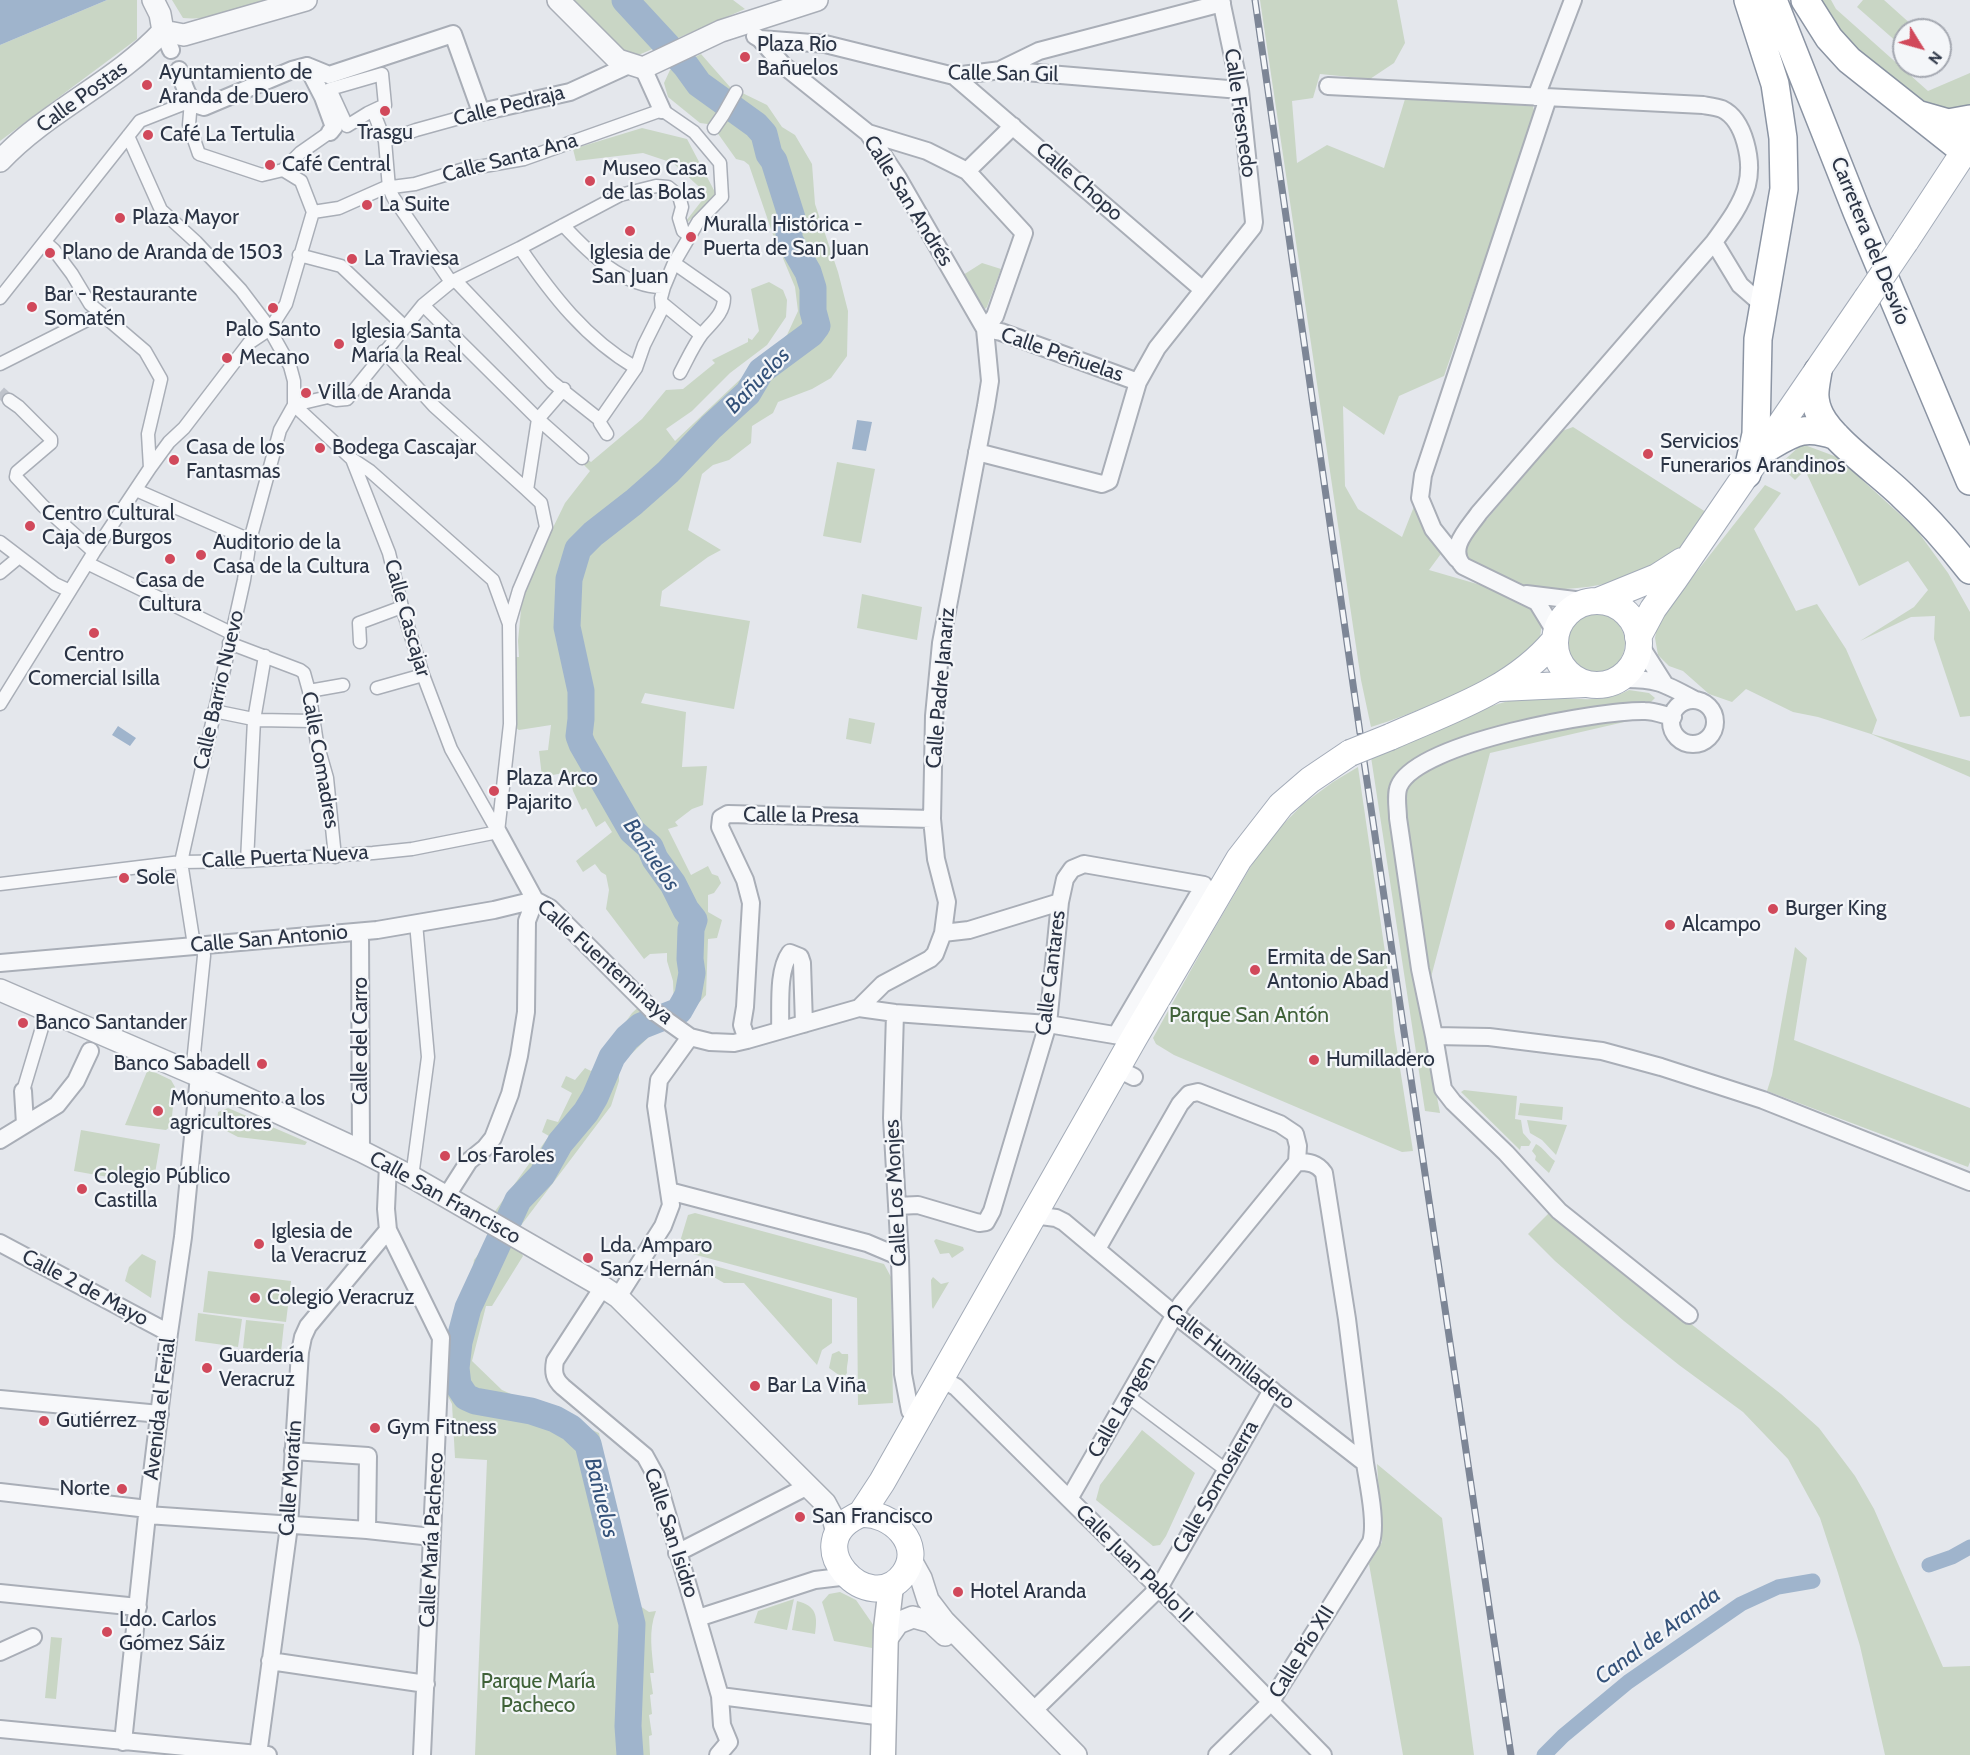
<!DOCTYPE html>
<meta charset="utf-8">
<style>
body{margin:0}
#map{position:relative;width:1970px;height:1755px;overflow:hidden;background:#e4e7ec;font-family:Cabin,sans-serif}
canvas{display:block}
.north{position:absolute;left:1892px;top:18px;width:60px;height:60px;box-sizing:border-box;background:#f4f6f9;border:2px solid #a4a8b1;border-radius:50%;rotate:127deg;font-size:16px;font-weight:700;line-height:24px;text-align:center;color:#2b3445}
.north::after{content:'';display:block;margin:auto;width:21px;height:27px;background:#d1495b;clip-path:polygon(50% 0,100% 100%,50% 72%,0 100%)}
</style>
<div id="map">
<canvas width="1970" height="1755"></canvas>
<div class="north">N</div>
</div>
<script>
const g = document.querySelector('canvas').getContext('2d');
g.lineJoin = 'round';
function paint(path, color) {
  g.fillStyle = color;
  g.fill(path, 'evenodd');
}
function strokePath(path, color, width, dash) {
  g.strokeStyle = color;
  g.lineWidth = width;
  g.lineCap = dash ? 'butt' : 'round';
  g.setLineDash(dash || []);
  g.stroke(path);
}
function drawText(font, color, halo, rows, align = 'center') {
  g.font = font + ' Cabin,sans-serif';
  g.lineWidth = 4.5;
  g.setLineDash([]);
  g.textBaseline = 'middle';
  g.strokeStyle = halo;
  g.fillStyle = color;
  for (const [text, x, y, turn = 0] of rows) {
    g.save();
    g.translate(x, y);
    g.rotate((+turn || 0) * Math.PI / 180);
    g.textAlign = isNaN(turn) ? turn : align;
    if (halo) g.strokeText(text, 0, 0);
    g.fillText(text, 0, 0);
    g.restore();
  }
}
paint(new Path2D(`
 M107,0H137V39L0,141V45Z
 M172,0H275C246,8 213,21 183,18Z
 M571,0H733L745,9L634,57L621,52Z
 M1260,0H1397L1405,43L1394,63L1370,79L1320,74L1313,98L1292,101L1297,163L1327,145L1384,168L1405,99L1533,106L1535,115L1444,376L1399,396L1384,435L1343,406L1345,486L1358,509L1402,537L1415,504L1443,551L1429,570L1484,586L1539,612C1543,628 1542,642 1530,654C1525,660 1513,664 1506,668C1464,692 1418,712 1371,727L1361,680Z
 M1816,0H1831L1836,9L1928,91L1970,73V106L1961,111L1943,113L1919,101L1855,53Z
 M1863,0H1884L1913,26L1910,30H1904V37L1898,43L1857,7Z
 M701,54L730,87L767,105L782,127L795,135L812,164L815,204L838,272L848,311L847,356L831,378L812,389L778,402L773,413L752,426L751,443L729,460L713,465L702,474L688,530L721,550L708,557L662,591L660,606L750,621L734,709L645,693L641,703L686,712L682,767L707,766L703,805L692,809L675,822L678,826L668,829L691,875L708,866L712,874L718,876L721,883L714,893L708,895V912L722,920L717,938L708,939L706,995L687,1016L674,1005L673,981L667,961V953L650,954L644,959L606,909L609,890L606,875L601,872L595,864L583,872L576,861L612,832L605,821L596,827L586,808L582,810L573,791L569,772L542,777L539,751L548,750L551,725L519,730L510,724V657H519L518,641L523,589L565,503L590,471L580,461L583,456L591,462L642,419L666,390L683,389L715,363L712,360L748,342V338L752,340L759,331L751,289L769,282L783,290L787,300L786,317L767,345L730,373L692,411L666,429L675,441L787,335L798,311L795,287L772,232L749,165L744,161L736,159L714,128L715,125L700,123L668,97L664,83L670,70Z
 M642,128L687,139L716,194L688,222L686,221L707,194L673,163L643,153L576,161L573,149Z
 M982,263L1001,269L987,307L985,309L963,275Z
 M1573,427L1709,514C1694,532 1679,553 1658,566C1628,584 1562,594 1528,587C1518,585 1508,579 1498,575C1484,570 1469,563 1462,549L1469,540L1562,431Z
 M1802,444L1837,457L1916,529L1948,573L1970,612V716L1960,717L1934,639L1935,616L1911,617L1860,641L1914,607L1928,590L1908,561L1859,586L1805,470L1795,480L1779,465Z
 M837,462L875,469L861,543L823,536Z
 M1765,485L1781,493L1754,529L1796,611L1817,604L1846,649L1877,720L1872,734L1970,761V777L1871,734L1818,717L1793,712L1746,689L1732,702L1709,694L1683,671L1669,666L1658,655L1655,638L1658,621Z
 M862,594L922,607L917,640L857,628Z
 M1565 643a30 30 0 1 1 60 0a30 30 0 1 1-60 0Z
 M1629,690L1649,693L1655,698L1633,720L1490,753L1430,981L1418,997L1440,1113L1425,1111L1371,757C1423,734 1474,707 1530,696C1537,694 1545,696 1553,697C1580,699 1604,703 1629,690Z
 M849,718L875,723L871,744L846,739Z
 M1358,767L1392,1000L1394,1030L1413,1151L1402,1152L1174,1055L1156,1044L1153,1038L1206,943L1264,844L1303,804L1333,782Z
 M1795,947L1807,958L1794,1040L1970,1108V1162L1968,1167L1767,1091L1772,1075Z
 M644,1002L663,1017L658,1028L619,1066V1081L611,1106L513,1236L523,1256L492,1306H486L472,1361L502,1390L599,1433L609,1478L610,1498L637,1604L649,1612L656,1611C648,1631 652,1652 654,1673H650L653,1694L650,1695L652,1714L649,1715L652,1735L649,1736L650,1755H475L487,1460L455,1458L452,1404L439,1379L452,1324L470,1288L474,1260L487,1243L488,1221L549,1136L542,1132L547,1119L558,1122L572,1093L561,1087L566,1076L575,1080L585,1068L591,1071L632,1013Z
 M148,1069L171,1080L175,1087L171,1126L166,1130L125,1125Z
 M1464,1090L1517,1096L1515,1119L1521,1120L1523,1133L1531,1142L1529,1146H1521L1520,1150L1461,1092Z
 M1520,1103L1563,1107L1562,1120L1518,1115Z
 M228,1108L307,1142L305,1145L238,1137L217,1126L218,1112Z
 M1527,1120L1567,1125L1556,1155L1542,1140L1530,1133Z
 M81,1130L160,1144L153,1185L74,1171Z
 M1536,1144C1543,1147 1548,1156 1555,1161L1549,1173L1535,1160L1536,1156L1532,1151Z
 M695,1213L884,1264L891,1277L893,1403L858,1405L857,1298L685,1252L679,1245L688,1215Z
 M1549,1213H1552L1627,1274L1781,1394L1819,1428L1855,1476L1874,1509L1943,1667L1970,1666V1755H1885L1860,1646L1838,1573L1820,1518L1788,1459L1743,1412L1679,1365L1624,1321L1555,1261L1528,1234Z
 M936,1239L963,1247L964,1250L952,1258L949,1253L940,1254L934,1241Z
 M142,1254L156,1261L151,1298L125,1281L129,1267Z
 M708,1264L832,1299V1343L822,1350L817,1365L744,1283H724L705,1272Z
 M208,1271L291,1281L286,1322L203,1312Z
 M933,1277L941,1284L949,1282L933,1309L932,1307L931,1280Z
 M198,1313L242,1319L238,1347L195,1341Z
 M246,1320L284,1324L281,1352L243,1348Z
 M839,1351L842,1354H848C849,1361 846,1366 847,1373L843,1378L829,1368L832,1354Z
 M1142,1430L1195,1473L1166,1536L1160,1545L1153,1546L1096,1500L1100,1485Z
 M1377,1464L1442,1518L1474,1755H1403L1369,1564L1382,1542Z
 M840,1592L856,1600L874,1626L872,1648L834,1641L822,1602L829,1594Z
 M794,1599L787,1630L754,1623L758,1611Z
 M797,1601C816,1606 818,1615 815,1634L792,1630Z
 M51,1637L62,1638L56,1699L45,1698Z`), '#c9d6c5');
paint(new Path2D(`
 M0,0H107L0,45Z
 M857,420L872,422L866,451L852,449Z
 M118,726L136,738L130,746L112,735Z`), '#9fb4cc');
strokePath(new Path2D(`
 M1929,1565L1952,1557L1970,1547
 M1544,1755L1563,1736L1628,1682L1741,1604L1778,1587L1813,1581`), '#9fb4cc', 15);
strokePath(new Path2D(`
 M625,0L686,66L699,84L756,125L764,134L769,154L774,161L792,218L789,232V239L808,272L813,288V311L817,326L811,334L761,371L748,393L711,427L668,472L634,502L593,534L578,549L569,579L567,627L581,691V719L579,736L582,744L632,831L650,847L655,859L673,884L686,910L694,920L691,929L690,959L692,973L688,995L679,1011L641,1026L627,1038L612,1057L595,1097L586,1112L560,1143L542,1175L518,1200L468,1308L459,1342L456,1368L458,1385L466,1397L475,1401L531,1411L555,1419L571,1428L588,1444L632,1624L628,1726L630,1755`), '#9fb4cc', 27);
strokePath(new Path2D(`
 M0,392L9,400`), '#bfc3cb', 12, [12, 6]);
const pedestrian = new Path2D(`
 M382,74L385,105L368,113L347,126L330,89Z
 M373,111L385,141L389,188L393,197L451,282
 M714,128L723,115L736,92
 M128,136L161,210L196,242L241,290L266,323L290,366L294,381V405L280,430L250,540L244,580L181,862L194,945
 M385,141L416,130L481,112
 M283,170L300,153L330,132
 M313,212L339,208L384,188L415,184L461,170L524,159L662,110L694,132L720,163L722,197L698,222L674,263L664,287L661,298L662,309L644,345L636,368L600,420
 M563,225C589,253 624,288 664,287
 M45,242L54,250L72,274L90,304L145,351L161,379L148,434L150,468
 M520,248C552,295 586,339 636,368
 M299,255L341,266L405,327
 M674,263L724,298C724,314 711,323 702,334C693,346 687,360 680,373
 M455,280L552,382L600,420V423L607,434
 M0,298L140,121L191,101L189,125L199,154L262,175L283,170L301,181L313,212L286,304L270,329L249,343L184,428L169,442L150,468L94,552L0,704
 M662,303L701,335
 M423,305L538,419L582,458
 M384,351L434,406L527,490
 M0,364L101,313
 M9,400L19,407L51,439V443L17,472L16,477L43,506L94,552
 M294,405L328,397L336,400L347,399L423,305L451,282L520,248L620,195L656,186L668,187L679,196L682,207L679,218L683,231L690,236
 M294,405L352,459L389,553L402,607L423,675L451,749L498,832
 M352,459L370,471L493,580L509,624
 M136,490L250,540
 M0,542L55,584L70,591
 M87,563L231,633
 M0,573L18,558
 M360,642L359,623L402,607
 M229,643L300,670L304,673L309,691L317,743L327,778L335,857
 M377,688L423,675
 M309,691L343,685
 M214,711L258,720L313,721
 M498,832L510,724L509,624L519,590L546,527L541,503L527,490L538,419L564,389
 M247,861L254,720L265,656
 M0,884L181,862L247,861L373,853L412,849L498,832
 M192,1073L204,956L203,944
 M23,1091L47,1011
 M412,1177L428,1057L416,923
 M1129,1397L1226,1470`);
const minor = new Path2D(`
 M163,31L171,50
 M755,36L760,39L825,44L954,76L1001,70L1240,90
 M760,39L783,65L868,133L898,178L985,329L990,381L986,406L941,643L934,716L932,819L936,859L947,902L943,933L935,954L930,959L883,984L859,1008
 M307,66L329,75L453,34L481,112L570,92L629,65
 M307,66L323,97L334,127L330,132
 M643,68L662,110
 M1002,69L1039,51L1222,3
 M179,70C184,84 187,104 204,107L292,70L307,66
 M954,76L1203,290
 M1328,86L1703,105C1709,106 1717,107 1722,109C1745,120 1753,162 1747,185C1741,206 1727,224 1714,242
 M1536,97L1573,0
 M868,133L927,151L967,171L1024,233L995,316L985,329
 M967,171L1013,126
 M985,329L1001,332L1138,382
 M977,452L1102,484L1109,481L1138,382L1157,348L1253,227L1254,222L1240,90L1221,0
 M1457,559L1433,529L1420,498L1423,475L1548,98
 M1526,594L1591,602
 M1556,633L1537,602L1463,566C1447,548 1468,529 1479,513L1714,242L1740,285L1764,306
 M1638,642L1664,683
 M1619,679C1656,678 1664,683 1695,700
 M1671 722a22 22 0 1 1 44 0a22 22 0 1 1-44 0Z
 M1673,717C1664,715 1654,711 1645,711C1600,710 1418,742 1399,786C1395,795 1398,808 1398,818L1420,969L1434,1036L1489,1037L1602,1051L1661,1067L1763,1100L1970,1182
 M498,832L535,900L550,908L652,1010L690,1037L710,1042L734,1043L747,1040L859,1008L895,1013L1048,1024L1126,1037
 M360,932L361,1151
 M943,933L969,930L1060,902
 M0,963L377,930L494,910L535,900
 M895,1013L892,1118L900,1257L903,1374L910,1411L918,1418
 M780,1030C781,1008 777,971 790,953L800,957L802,963L804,1024
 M1434,1036L1443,1089L1453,1102L1506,1153L1559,1211L1689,1315
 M747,1040L742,1025L745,1007L751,903L745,880L720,827L721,818L728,814L932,819
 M1118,1069L1134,1077
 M23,1091L25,1124
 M0,1140L57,1105L76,1081L90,1051
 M1297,1162C1309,1162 1317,1163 1324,1173L1347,1319L1365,1463
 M388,1165L386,1209L388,1230L441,1338L422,1755
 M669,1191L867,1243L900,1257
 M446,1197L469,1161L485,1148L493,1138L510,1094L519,1056L526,1012L527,921L535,900
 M897,1206L918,1205L979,1223L986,1222L992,1211L1048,1024L1060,902L1065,879L1072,869L1084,864L1204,885L1116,1035
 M1033,1215L1056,1218L1064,1222L1175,1315L1365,1463C1368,1483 1377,1523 1371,1542L1270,1703L1217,1755
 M0,1243L169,1333
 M603,1287L555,1361C553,1372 554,1379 563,1387L645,1456L656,1476L720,1696L722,1725L729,1742L718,1755
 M618,1297L663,1226L671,1205L656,1106L659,1080L690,1037
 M940,1378L956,1387L1159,1588L1323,1755
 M0,1399L160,1414
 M293,1451L368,1456L367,1530
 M0,1492L148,1509
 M1069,1499L1181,1304L1297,1162L1298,1146L1295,1134L1280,1124L1198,1092L1189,1094L1180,1104L1097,1249
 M147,1515L367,1530L432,1537
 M677,1553L808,1486
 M0,1593L138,1607
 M698,1618L815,1580L849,1576
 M0,1652L33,1637
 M270,1661L426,1684
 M720,1696L884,1717
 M1033,1711L1159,1588L1272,1390
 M0,1729L268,1755
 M123,1742L147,1515L169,1333L183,1237L199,1076
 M258,1755L289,1526L300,1352L303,1337L308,1326L388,1230`);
const tertiary = new Path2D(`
 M153,0L160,14L163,31
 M558,0L618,60L643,68L721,31L817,0
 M163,31L184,35L306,0
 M0,161C48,110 116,82 163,31
 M0,990L192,1073L361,1151L412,1177L603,1287L618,1297L825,1503L833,1518L837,1533
 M911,1560L921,1578L928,1600L944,1621L1076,1755
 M886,1640L898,1623L913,1617L931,1622L945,1635`);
const secondary = new Path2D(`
 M883,1755L886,1629L891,1586`);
const primary = new Path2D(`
 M1905,242L1970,143
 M1598,601L1657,577L1682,561
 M1555 643a42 42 0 1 1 84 0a42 42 0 1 1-84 0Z
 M1638,637L1653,609L1674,580L1867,298
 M1500,688L1585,684
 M1390,737C1448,711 1512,691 1554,641
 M861,1514L882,1482L1134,1038L1239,859L1281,805L1310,780L1350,753
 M861,1514C891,1512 925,1544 904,1574C870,1621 794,1542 861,1514Z`);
const trunk = new Path2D(`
 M1773,0L1857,212L1970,481
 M1805,0L1829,38L1849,60L1965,152H1970
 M1920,115L1948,123L1970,119
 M1818,371C1815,389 1812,398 1820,415C1832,440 1881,474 1902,495C1927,518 1949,543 1970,570
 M1765,449C1793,433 1803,424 1836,436
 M1747,474L1756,434L1758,339L1784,189L1783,138L1775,84L1748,0`);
strokePath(pedestrian, '#a9aeb7', 15);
strokePath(minor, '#a9aeb7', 20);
strokePath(tertiary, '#a9aeb7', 24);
strokePath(secondary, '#a9aeb7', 27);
strokePath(primary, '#a3abb8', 28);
strokePath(trunk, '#8b94a3', 30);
strokePath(pedestrian, '#f7f8fa', 12);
strokePath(minor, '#f7f8fa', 16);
strokePath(tertiary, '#f7f8fa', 21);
strokePath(secondary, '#fff', 24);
strokePath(primary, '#fff', 26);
strokePath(trunk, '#fff', 27);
const rail = new Path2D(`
 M1255,0L1360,733
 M1364,761L1511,1755`);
strokePath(rail, '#7d8696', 7);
strokePath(rail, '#f4f6f9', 4.5, [14]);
const primaryBridge = new Path2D(`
 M1867,298L1905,242
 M1350,753L1390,737`);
strokePath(primaryBridge, '#a3abb8', 28, []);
strokePath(primaryBridge, '#fff', 26);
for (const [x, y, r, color] of [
 [745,57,6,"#d1495b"],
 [147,85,6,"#d1495b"],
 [385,111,6,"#d1495b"],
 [148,135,6,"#d1495b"],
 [270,165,6,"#d1495b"],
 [590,181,6,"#d1495b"],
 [367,205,6,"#d1495b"],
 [120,218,6,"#d1495b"],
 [630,231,6,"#d1495b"],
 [691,237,6,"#d1495b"],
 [50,253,6,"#d1495b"],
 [352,259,6,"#d1495b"],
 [32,307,6,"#d1495b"],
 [273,308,6,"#d1495b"],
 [339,344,6,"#d1495b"],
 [227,358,6,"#d1495b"],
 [306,393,6,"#d1495b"],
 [320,448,6,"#d1495b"],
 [1648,454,6,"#d1495b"],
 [174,460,6,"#d1495b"],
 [30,526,6,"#d1495b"],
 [201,555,6,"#d1495b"],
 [170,559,6,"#d1495b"],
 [94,633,6,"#d1495b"],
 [494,791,6,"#d1495b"],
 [124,878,6,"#d1495b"],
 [1773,909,6,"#d1495b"],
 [1670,925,6,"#d1495b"],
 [1255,970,6,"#d1495b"],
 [23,1023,6,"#d1495b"],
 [1314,1060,6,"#d1495b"],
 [262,1064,6,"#d1495b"],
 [158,1111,6,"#d1495b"],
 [445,1156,6,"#d1495b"],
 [82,1189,6,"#d1495b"],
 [259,1244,6,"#d1495b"],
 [588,1258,6,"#d1495b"],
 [255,1298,6,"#d1495b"],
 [207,1368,6,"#d1495b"],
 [755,1386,6,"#d1495b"],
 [44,1421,6,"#d1495b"],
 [375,1428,6,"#d1495b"],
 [122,1489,6,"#d1495b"],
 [800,1517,6,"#d1495b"],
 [958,1592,6,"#d1495b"],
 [107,1632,6,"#d1495b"]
]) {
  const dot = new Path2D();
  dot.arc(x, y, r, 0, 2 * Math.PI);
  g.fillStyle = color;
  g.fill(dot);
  strokePath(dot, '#f4f6f9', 2);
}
drawText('21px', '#2b3445', '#f4f6f9', [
 ["Plaza Río",757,45],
 ["Bañuelos",757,69],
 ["Ayuntamiento de",159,73],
 ["Aranda de Duero",159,97],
 ["Trasgu",385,133,"center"],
 ["Café La Tertulia",160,135],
 ["Café Central",282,165],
 ["Museo Casa",602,169],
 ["de las Bolas",602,193],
 ["La Suite",379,205],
 ["Plaza Mayor",132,218],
 ["Muralla Histórica -",703,225],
 ["Puerta de San Juan",703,249],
 ["Plano de Aranda de 1503",62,253],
 ["Iglesia de",630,253,"center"],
 ["San Juan",630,277,"center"],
 ["La Traviesa",364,259],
 ["Bar - Restaurante",44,295],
 ["Somatén",44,319],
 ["Palo Santo",273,330,"center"],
 ["Iglesia Santa",351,332],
 ["María la Real",351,356],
 ["Mecano",239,358],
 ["Villa de Aranda",318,393],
 ["Servicios",1660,442],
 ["Funerarios Arandinos",1660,466],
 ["Casa de los",186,448],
 ["Fantasmas",186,472],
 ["Bodega Cascajar",332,448],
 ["Centro Cultural",42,514],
 ["Caja de Burgos",42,538],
 ["Auditorio de la",213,543],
 ["Casa de la Cultura",213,567],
 ["Casa de",170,581,"center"],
 ["Cultura",170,605,"center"],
 ["Centro",94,655,"center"],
 ["Comercial Isilla",94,679,"center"],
 ["Plaza Arco",506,779],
 ["Pajarito",506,803],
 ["Sole",136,878],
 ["Burger King",1785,909],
 ["Alcampo",1682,925],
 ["Ermita de San",1267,958],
 ["Antonio Abad",1267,982],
 ["Banco Santander",35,1023],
 ["Humilladero",1326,1060],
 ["Banco Sabadell",250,1064,"right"],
 ["Monumento a los",170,1099],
 ["agricultores",170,1123],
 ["Los Faroles",457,1156],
 ["Colegio Público",94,1177],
 ["Castilla",94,1201],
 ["Iglesia de",271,1232],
 ["la Veracruz",271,1256],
 ["Lda. Amparo",600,1246],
 ["Sanz Hernán",600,1270],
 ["Colegio Veracruz",267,1298],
 ["Guardería",219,1356],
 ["Veracruz",219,1380],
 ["Bar La Viña",767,1386],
 ["Gutiérrez",56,1421],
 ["Gym Fitness",387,1428],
 ["Norte",110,1489,"right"],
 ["San Francisco",812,1517],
 ["Hotel Aranda",970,1592],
 ["Ldo. Carlos",119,1620],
 ["Gómez Sáiz",119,1644]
], 'left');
drawText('21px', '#2b3445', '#f4f6f9', [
 ["Calle San Gil",1003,74,1],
 ["Calle Postas",82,97,-36],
 ["Calle Pedraja",509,106,-14],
 ["Calle Fresnedo",1240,113,82],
 ["Calle Santa Ana",510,158,-15],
 ["Calle Chopo",1079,182,41],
 ["Calle San Andrés",908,201,58],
 ["Carretera del Desvío",1870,241,68],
 ["Calle Peñuelas",1062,355,19],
 ["Calle Cascajar",407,618,74],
 ["Calle Padre Janariz",941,688,-85],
 ["Calle Barrio Nuevo",219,690,-77],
 ["Calle Comadres",320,760,80],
 ["Calle la Presa",801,816,1],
 ["Calle Puerta Nueva",285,857,-3],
 ["Calle San Antonio",269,939,-5],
 ["Calle Fuenteminaya",605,962,42],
 ["Calle Cantares",1051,973,-83],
 ["Calle del Carro",361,1041,-90],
 ["Calle Los Monjes",896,1193,-93],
 ["Calle San Francisco",445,1198,29],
 ["Calle 2 de Mayo",85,1288,28],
 ["Calle Humilladero",1230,1357,38],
 ["Calle Langen",1122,1407,-60],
 ["Avenida el Ferial",160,1409,-83],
 ["Calle Moratín",291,1478,-86],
 ["Calle Somosierra",1216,1487,-60],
 ["Calle San Isidro",671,1533,72],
 ["Calle María Pacheco",432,1540,-87],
 ["Calle Juan Pablo II",1134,1564,45],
 ["Calle Pío XII",1302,1652,-58]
]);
drawText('21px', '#3f6138', '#f4f6f9', [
 ["Parque San Antón",1249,1016],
 ["Parque María",538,1682],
 ["Pacheco",538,1706]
]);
drawText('italic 22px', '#34527a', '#f4f6f9', [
 ["Bañuelos",758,381,-46],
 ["Bañuelos",651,855,56],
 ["Bañuelos",601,1498,76],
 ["Canal de Aranda",1658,1636,-36]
]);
</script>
